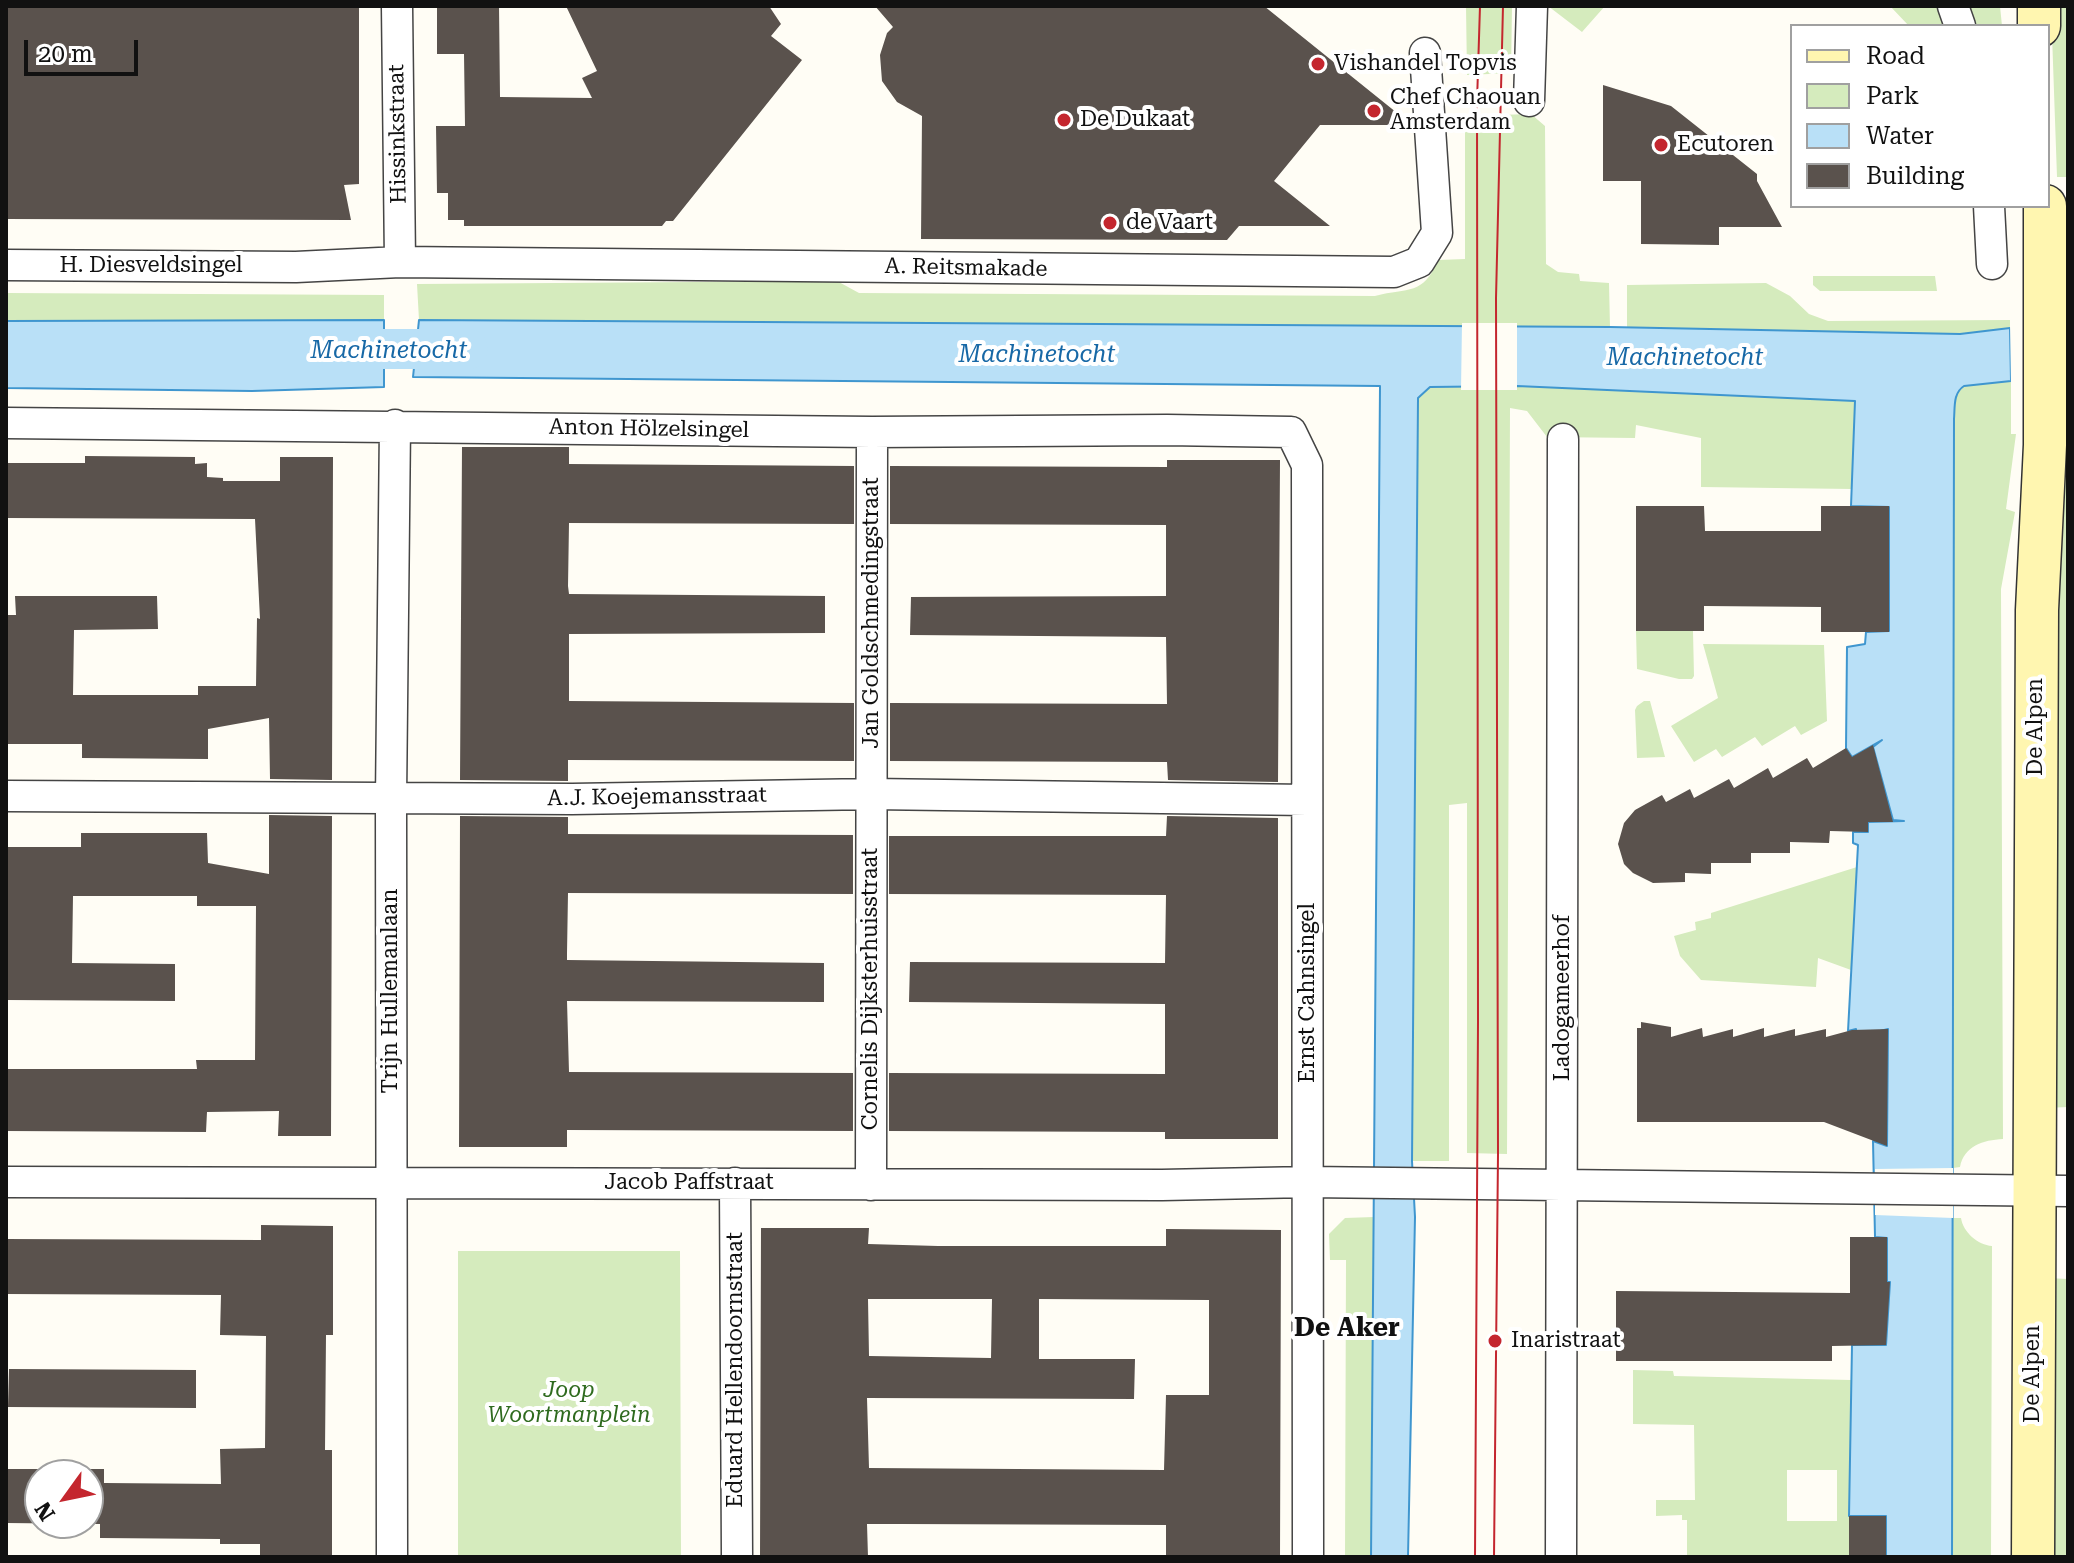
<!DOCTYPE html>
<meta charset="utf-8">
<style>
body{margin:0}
#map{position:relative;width:2074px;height:1563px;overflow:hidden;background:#fffdf5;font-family:"Roboto Serif",serif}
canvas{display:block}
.frame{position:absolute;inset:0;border:8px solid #111;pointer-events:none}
.legend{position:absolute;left:1790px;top:24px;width:260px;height:184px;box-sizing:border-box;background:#fff;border:2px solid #a0a0a0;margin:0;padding:10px 14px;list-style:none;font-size:24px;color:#111}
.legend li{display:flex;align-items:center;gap:16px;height:40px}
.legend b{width:40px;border:2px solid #a0a0a0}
.north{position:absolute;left:24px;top:1459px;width:80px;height:80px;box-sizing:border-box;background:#fff;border:2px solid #a0a0a0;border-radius:50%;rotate:237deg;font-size:22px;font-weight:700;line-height:32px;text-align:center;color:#111}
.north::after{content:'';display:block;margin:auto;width:28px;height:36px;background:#c4262e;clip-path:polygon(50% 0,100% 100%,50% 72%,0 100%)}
.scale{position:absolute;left:24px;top:40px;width:114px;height:36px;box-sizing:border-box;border:4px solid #111;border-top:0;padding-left:10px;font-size:24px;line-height:28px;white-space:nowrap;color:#111;-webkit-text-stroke:6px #fff;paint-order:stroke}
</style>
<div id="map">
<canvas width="2074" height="1563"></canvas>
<div class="frame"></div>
<ul class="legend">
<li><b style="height:10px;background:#fff6b0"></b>Road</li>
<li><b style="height:22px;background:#d5ebbd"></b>Park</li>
<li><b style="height:22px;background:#b9e0f7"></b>Water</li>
<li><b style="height:22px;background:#5a524d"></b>Building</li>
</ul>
<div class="north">N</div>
<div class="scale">20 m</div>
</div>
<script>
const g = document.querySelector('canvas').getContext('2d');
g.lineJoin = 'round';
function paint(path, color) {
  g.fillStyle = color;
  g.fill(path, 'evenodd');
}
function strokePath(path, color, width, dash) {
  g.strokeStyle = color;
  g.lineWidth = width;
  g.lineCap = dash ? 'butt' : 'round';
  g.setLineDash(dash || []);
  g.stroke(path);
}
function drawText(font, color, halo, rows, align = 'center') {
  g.font = font + ' "Roboto Serif",serif';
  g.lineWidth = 8;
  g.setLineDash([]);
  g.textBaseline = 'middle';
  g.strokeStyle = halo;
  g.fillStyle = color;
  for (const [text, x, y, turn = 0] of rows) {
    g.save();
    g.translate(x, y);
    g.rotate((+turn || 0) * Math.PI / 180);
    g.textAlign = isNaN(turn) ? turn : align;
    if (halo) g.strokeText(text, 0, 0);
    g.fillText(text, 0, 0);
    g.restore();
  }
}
paint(new Path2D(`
 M1466,6H1512L1511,73L1467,75Z
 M1548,6H1605L1582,32Z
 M1890,6H1942L1951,26H1909Z
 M1961,6H2000L2002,26H1968Z
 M2051,6H2068V177H2057Z
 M1531,114L1545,126L1546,264L1558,272L1579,274L1580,281L1609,283L1610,327H1518V386L1855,401L1852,489L1701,487V438L1636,425L1635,438L1547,437L1527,411L1510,408L1507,1154L1467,1153V803L1449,805V1161H1412L1417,406L1418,398L1430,387L1461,328L419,320L417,284L837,281L859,293L1375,296C1409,287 1423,296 1438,260L1465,259V116Z
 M1813,276H1935L1937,291H1820L1813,285Z
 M1766,283L1790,296L1809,314L1828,321L2010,320V328L1960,334L1627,328V285Z
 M6,293L384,295V320L6,321Z
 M2011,381V434H2016L2006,509L2015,512L2001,589L2003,1139C1983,1140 1964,1146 1960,1167L1953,1168L1954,419C1955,407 1953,393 1964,386Z
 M2062,454L2068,457V1107L2045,1108Z
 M1636,631H1693L1694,676L1692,679H1679L1637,669Z
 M1703,644L1824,645L1827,721L1801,735L1795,726L1762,746L1755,737L1722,757L1716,749L1694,762L1671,726L1718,698Z
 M1644,701H1650L1665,757L1637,758L1635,710L1637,706Z
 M1857,867L1851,970L1818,958L1816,987L1701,980L1680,956L1674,936L1696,930L1695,922L1711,918V913Z
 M1374,1217L1371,1557H1345L1346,1260H1330L1329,1234L1345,1218Z
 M1953,1218H1961C1963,1232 1978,1245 1992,1246L1991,1557H1952Z
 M458,1251H680L681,1557H458Z
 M2047,1278L2068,1279V1557H2045Z
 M1633,1370L1673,1371L1674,1376L1851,1380L1849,1557H1687V1520H1682V1515L1656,1516V1500H1695L1694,1425L1633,1424ZM1787,1470H1837V1521H1787Z`), '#d5ebbd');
const water = new Path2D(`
 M384,320V387L252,391L6,388V321Z
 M419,320L1610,327L1960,334L2010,328L2011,381L1964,386C1953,393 1955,407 1954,419L1952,1557H1886V1516H1849L1852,1345H1886L1890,1282H1887V1238L1875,1237L1873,1141L1887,1146L1888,1029L1857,1037L1856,1029L1848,1031L1858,845L1853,843V832H1868V822L1904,821L1893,820L1873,747L1882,740L1852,757L1846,748L1847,647L1865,644L1866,632L1889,631V507L1851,506L1855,401L1517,386L1430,387L1418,398L1412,1161L1415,1217L1408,1557H1371L1380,386L413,377Z`);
paint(water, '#b9e0f7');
strokePath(water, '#3f96cf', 2);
paint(new Path2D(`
 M1462,323H1517V390H1461Z
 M2010,324L2068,325V399L2057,398L2011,385Z
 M1953,1168V1218L1875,1215V1169Z`), '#fffdf5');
strokePath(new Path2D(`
 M328,349H468`), '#b9e0f7', 40);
paint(new Path2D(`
 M6,6H359V184L344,185L351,220L6,219Z
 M437,6H499L500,97L592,98L582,78L597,71L566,6H769L781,24L771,36L802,60L673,221H666L662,226H464V220H448V193H437L436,126H465L464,54H437Z
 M875,6H1264L1412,125H1320L1274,181L1330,226H1239L1227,240L921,239L922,116L897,102L882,81L880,55L887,33L893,27Z
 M1603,85L1671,106L1757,174V181L1782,227H1719V245L1641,244V181H1603Z
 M462,447H569V464L854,466V524L569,523L568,586L569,594L825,596V633L569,634V701L854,703V761L568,760V781L460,780Z
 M85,456L195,457V464L207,463V477L223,478V481H280V457H333L332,780L270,779L269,718L208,729V759L82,758V744H6V615H16L15,596H157L158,629L74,630L73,695H198V686H256L257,618L260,619L255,519L6,518V463H85Z
 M1167,460H1280L1278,782L1168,780L1167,762L890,761V703L1167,704L1166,637L910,635L911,597L1166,596V525L890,524V466L1167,467Z
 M1636,506H1704L1705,531H1821V506H1889V632H1821V607L1704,606V631H1636Z
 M1873,745L1893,822H1868V832L1830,831L1829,843L1790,842V853H1751V863H1711V874L1685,873V882L1653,883L1633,873L1624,864L1618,844L1624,823L1635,810L1662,795L1666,802L1690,789L1694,798L1729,779L1734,788L1768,768L1773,778L1807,758L1813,768L1846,748L1852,757Z
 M269,815L332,816L331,1136H278L279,1111L207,1112L206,1132L6,1131V1069H197L196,1060H255L256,906H197V896H73L72,963L175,964V1001L6,1000V847H81V833H207L208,863L269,874Z
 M460,816L568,817V834L853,835V894L568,893L567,953V960L824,963V1002L567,1001L569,1072L853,1073V1131L567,1130V1147H459Z
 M1167,816L1278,818V1139H1165V1132L889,1131V1073L1165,1074V1004L909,1002L910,962L1165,963L1166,895L889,894V836H1166Z
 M1641,1022L1671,1027V1037L1702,1028L1703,1037L1733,1029V1037L1764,1028V1037L1795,1029V1036L1826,1029V1037L1852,1030L1888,1029L1887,1146L1824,1122H1637V1028H1641Z
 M261,1225L333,1226V1335H326L325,1450H332V1557H260V1544H220V1539L100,1538V1524L6,1523V1469H104V1483L221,1484L220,1449L265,1448L266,1336L220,1335L221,1295L6,1294V1239L261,1240ZM40,1475H88V1523H40Z
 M761,1228H869L868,1244L938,1246H1166V1229L1281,1230L1280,1557H1166V1525L902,1524H867L868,1557H760ZM868,1299H992L991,1358L869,1356ZM1039,1299L1209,1300V1395H1166L1164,1470L869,1468L867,1398L1134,1399L1135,1359H1039Z
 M1850,1237H1887V1282H1890L1886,1345L1832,1346V1361H1616V1291L1850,1293Z
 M9,1369L196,1370V1408L8,1407Z
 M1849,1516H1886V1557H1849Z`), '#5a524d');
const street = new Path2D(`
 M397,6L400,262
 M1953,6L1960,26
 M1529,101L1532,6
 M1989,206L1992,264
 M6,265L296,267L400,262L1394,272L1419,262L1437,233L1425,53
 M6,423L872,432L1167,430L1291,432L1307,465L1308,1557
 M6,796L572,799L872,794L1307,800
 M6,1182L1162,1185L1308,1182L2068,1191
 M735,1183L737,1557
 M871,1185L872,432
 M392,1557L391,799L395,425
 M1561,1557L1563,439`);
const secondary = new Path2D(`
 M2039,6V26
 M2033,1557L2037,610L2045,445V206`);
strokePath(street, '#444', 33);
strokePath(secondary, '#333', 45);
strokePath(street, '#fff', 30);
strokePath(secondary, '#fff6b0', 42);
strokePath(new Path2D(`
 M1475,1557L1478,1022L1477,102L1480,6
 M1494,1557L1498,1154L1496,298L1503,6`), '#c4262e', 2);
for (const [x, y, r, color] of [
 [1318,64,8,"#c4262e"],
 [1374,111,8,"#c4262e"],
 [1064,120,8,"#c4262e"],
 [1661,145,8,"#c4262e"],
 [1110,223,8,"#c4262e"],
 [1495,1341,8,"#c4262e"]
]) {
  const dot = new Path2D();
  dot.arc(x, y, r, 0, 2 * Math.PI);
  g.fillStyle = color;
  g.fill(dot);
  strokePath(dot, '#fff', 3);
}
drawText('22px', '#111', '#fff', [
 ["Vishandel Topvis",1334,64],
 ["Chef Chaouan",1390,98],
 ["Amsterdam",1390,123],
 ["De Dukaat",1080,120],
 ["Ecutoren",1677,145],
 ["de Vaart",1126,223],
 ["Inaristraat",1511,1341]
], 'left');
drawText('22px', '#111', '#fff', [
 ["Hissinkstraat",398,134,-91],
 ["H. Diesveldsingel",151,266],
 ["A. Reitsmakade",966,268,1],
 ["Anton Hölzelsingel",649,429,1],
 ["Jan Goldschmedingstraat",872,613,-90],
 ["De Alpen",2036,727,-90],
 ["A.J. Koejemansstraat",657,797,-1],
 ["Cornelis Dijksterhuisstraat",871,989,-90],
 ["Trijn Hullemanlaan",391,991,-90],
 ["Ernst Cahnsingel",1308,993,-90],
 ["Ladogameerhof",1563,998,-90],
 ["Jacob Paffstraat",689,1183],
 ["Eduard Hellendoornstraat",736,1370,-90],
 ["De Alpen",2033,1374,-90]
]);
drawText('italic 22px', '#2f6b1f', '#fff', [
 ["Joop",569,1391],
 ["Woortmanplein",569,1416]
]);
drawText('italic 24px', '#1768a6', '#fff', [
 ["Machinetocht",389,351],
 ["Machinetocht",1037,355],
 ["Machinetocht",1685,358]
]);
drawText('bold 26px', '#111', '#fff', [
 ["De Aker",1347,1328]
]);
</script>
